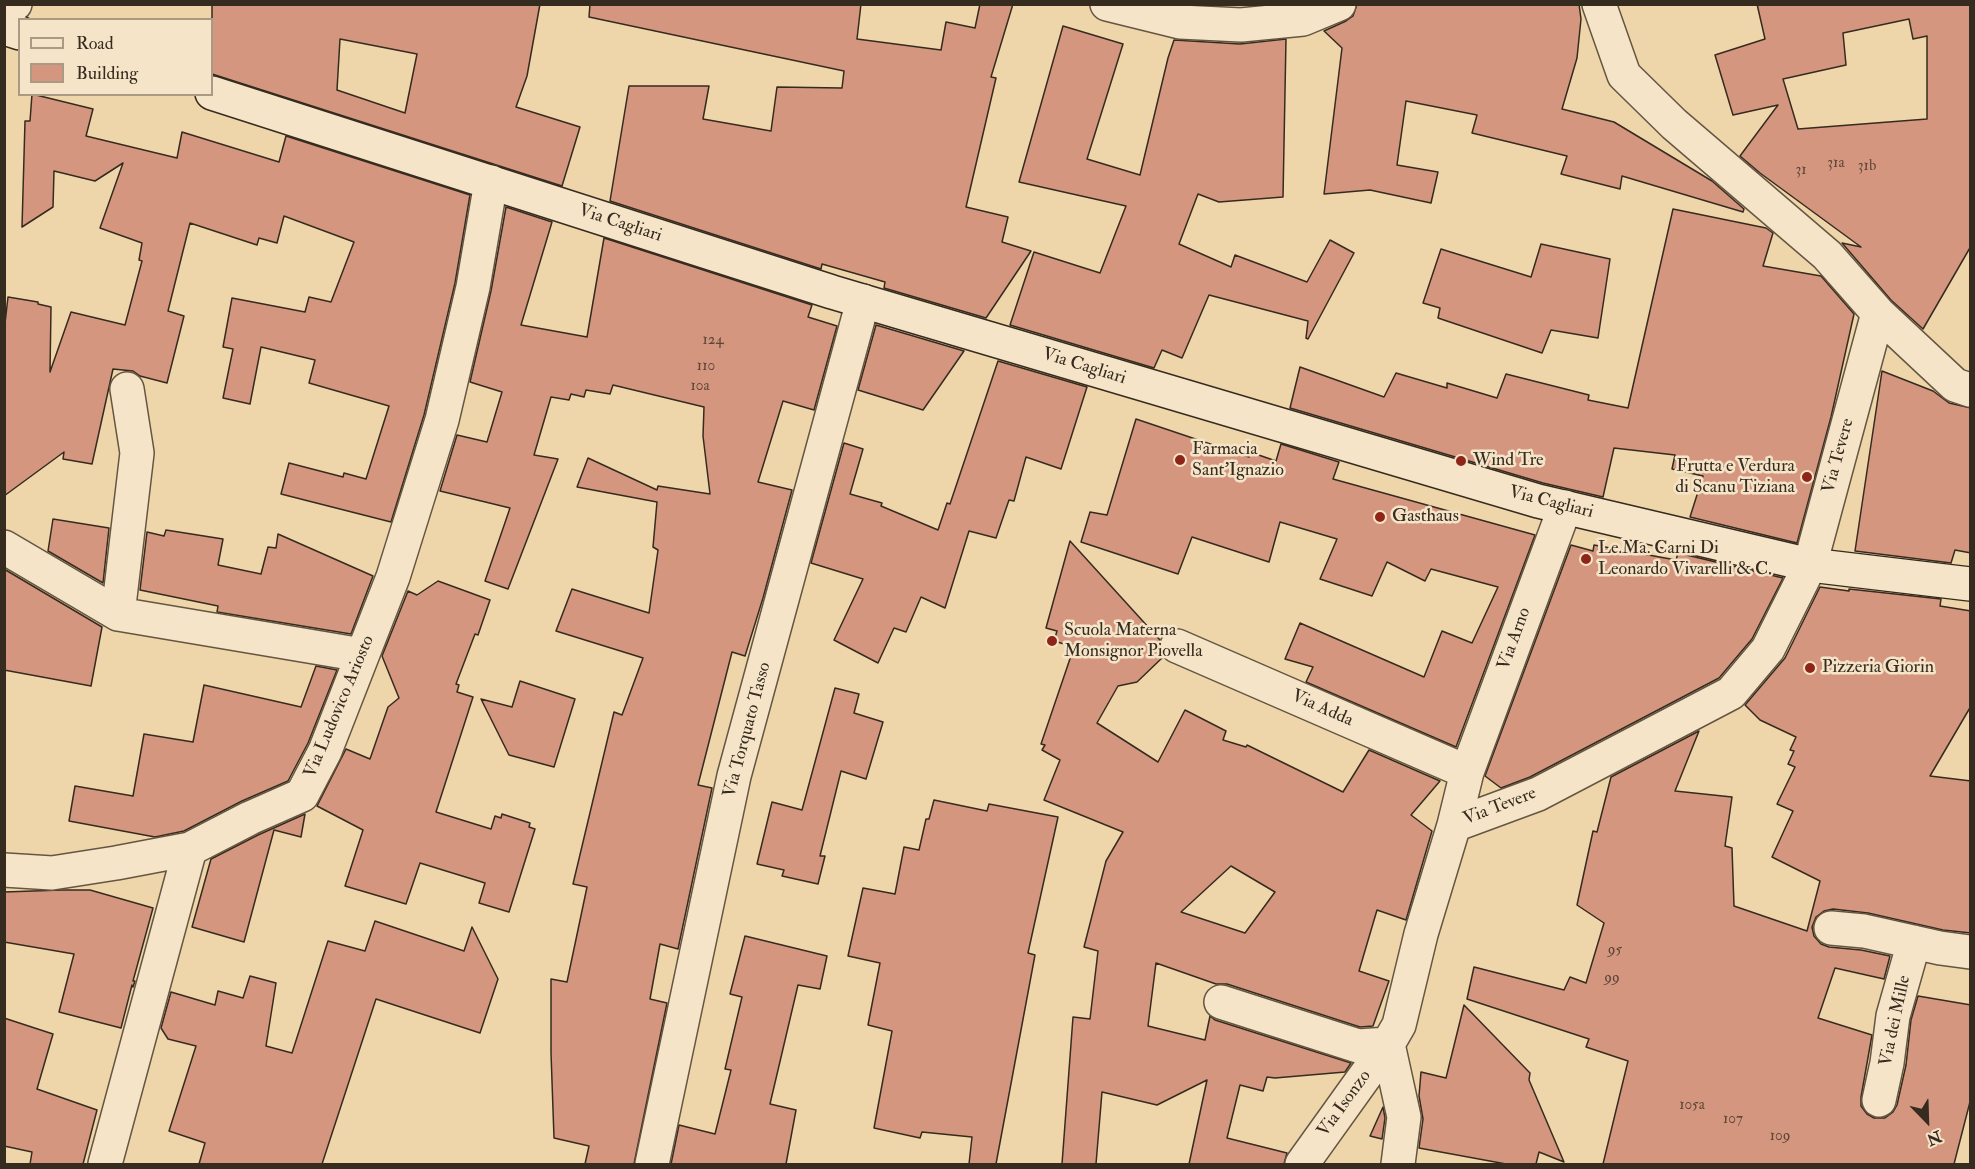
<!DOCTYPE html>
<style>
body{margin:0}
#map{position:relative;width:1975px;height:1169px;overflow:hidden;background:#efd6aa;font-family:"IM FELL Double Pica",serif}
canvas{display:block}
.frame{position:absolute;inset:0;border:6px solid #362b1f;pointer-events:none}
.legend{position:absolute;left:18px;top:18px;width:195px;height:78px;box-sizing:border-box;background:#f5e4c8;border:2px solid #a99a84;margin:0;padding:8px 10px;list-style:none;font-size:18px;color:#362b1f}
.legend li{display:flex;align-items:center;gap:12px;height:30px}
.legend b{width:30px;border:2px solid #a99a84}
.north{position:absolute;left:1897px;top:1091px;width:60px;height:60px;-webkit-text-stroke:4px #f5e4c8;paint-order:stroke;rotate:157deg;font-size:16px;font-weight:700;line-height:24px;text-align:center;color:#362b1f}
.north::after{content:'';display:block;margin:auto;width:21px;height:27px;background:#362b1f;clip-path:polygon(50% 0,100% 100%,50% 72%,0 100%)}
</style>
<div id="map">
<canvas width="1975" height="1169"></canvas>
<div class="frame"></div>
<ul class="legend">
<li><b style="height:8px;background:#f5e4c8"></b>Road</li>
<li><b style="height:16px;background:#d4967f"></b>Building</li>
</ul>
<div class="north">N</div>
</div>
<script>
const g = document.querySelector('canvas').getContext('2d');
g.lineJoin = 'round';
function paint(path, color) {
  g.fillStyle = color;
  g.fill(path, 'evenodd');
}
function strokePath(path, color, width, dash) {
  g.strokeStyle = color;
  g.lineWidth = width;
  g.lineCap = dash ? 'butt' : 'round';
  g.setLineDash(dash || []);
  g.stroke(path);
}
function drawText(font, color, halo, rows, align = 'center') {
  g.font = font + ' "IM FELL Double Pica",serif';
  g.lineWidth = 5;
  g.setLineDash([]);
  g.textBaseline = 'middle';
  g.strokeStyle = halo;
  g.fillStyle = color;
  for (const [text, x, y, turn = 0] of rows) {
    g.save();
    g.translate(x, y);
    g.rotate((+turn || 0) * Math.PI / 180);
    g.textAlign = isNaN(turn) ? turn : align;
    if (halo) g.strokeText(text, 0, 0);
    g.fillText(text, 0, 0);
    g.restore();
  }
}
const building = new Path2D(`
 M212,4H540L527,76L516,107L580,127L562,186L212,74ZM340,39L417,54L405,113L337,90Z
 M590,4H861L857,39L941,50L946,22L975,28L980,4H1013L991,77L996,78L966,207L1008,217L1002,242L1031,251L986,318L884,288L885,282L822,264L821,269L610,201L629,86H709L703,119L771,131L777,87L842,88L844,71L589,17Z
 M1357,4H1579L1581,19L1577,58L1562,109L1614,122L1712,181L1744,209L1743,212L1622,176L1620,189L1561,174L1567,156L1472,133L1477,115L1406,101L1397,165L1438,172L1431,203L1370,190L1324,194L1342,48L1324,31L1346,21L1353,16Z
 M1757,4H1971V246L1923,329L1891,300L1842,243L1861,247L1760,173L1740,156L1778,105L1733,115L1715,55L1765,39ZM1909,19L1913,39L1927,36V119L1798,129L1783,79L1846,65L1843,33Z
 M1063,26L1123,44L1087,159L1140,175L1168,58L1174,40L1240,44L1286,39L1283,197L1219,202L1198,194L1179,244L1231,267L1235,255L1307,282L1330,240L1354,253L1308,339L1306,338L1308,321L1209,295L1182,358L1162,350L1154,368L1010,325L1034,252L1100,273L1126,206L1019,182Z
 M32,94L93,109L86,136L177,158L182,132L279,162L286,136L470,195L455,283L424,415L391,522L281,494L289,463L343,477L344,473L366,479L389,406L309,383L315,360L261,347L250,404L223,398L233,349L223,347L232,298L305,312L309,297L331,302L354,242L284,216L277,243L259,238L257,245L190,223L168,311L184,316L167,383L140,376L133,371L113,369L92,464L63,459L64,452L4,496V332L8,297L38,302V304L51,307L50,372L71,312L125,325L142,261L139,260L142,243L100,228L123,163L95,181L54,171L53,207L22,227L25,121H30Z
 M506,207L552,222L521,325L587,337L604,238L812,305L808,317L837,326L814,410L783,401L758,482L792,490L763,598L745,656L732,652L698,785L712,788L678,949L660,944L650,999L667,1003L634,1164H585L589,1146L554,1138L551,1053V979L567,982L587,887L573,884L614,712L622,715L643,658L556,631L572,589L649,613L658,550L653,547L657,502L577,487L588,458L657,490L658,486L710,494L703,436L704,407L613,385L610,394L586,390L584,397L571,394L569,400L551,397L534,455L558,459L508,589L485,581L510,508L440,491L457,435L487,442L502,392L470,382L491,291Z
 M1673,209L1766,228L1773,233L1763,266L1821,276L1854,314L1831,417L1797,543L1690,517L1703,476L1672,469L1675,455L1614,448L1603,497L1543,483L1290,408L1300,367L1384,397L1396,373L1447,388V383L1497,398L1506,374L1589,395L1588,400L1628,408Z
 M1541,244L1610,259L1598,338L1551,330L1542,353L1438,318L1440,308L1423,303L1441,249L1531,277Z
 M876,325L964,351L923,410L858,390Z
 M998,361L1087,387L1061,469L1026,457L1014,501L1009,500L996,538L969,531L945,608L921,597L906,632L894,628L878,663L834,640L863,579L811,563L844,443L863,449L850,494L882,503L881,506L938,530L947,503L950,504Z
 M1882,371L1933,391L1949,403L1971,408V553L1955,550L1951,563L1855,551Z
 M1136,419L1249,457L1250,452L1276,461L1281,444L1339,462L1333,479L1535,535L1456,747L1306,682L1313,667L1285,659L1300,623L1424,677L1442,631L1472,643L1498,587L1431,569L1425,581L1387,562L1372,596L1320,579L1337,539L1280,522L1269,562L1192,537L1178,574L1081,542L1090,512L1107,515Z
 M53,519L109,528L103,583L48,551Z
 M166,530L223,539L218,565L261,574L268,547L276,548L278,534L373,576L351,634L217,612L218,606L140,590L147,532L164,536Z
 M1070,541L1160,640L1159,649L1162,658L1137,682L1118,686L1097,723L1158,762L1185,710L1226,731L1223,740L1246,747L1247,745L1343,792L1369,750L1440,781L1411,815L1432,831L1406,920L1377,910L1359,971L1389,981L1373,1026L1360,1027L1227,984H1216L1156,963L1148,1026L1205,1040L1210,1016L1215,1020L1351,1063L1345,1072L1275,1078L1267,1077L1263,1091L1240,1085L1227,1138L1287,1153L1284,1164H1189L1207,1080L1157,1105L1102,1092L1096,1164H1062L1073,1017L1090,1019L1098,951L1084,947L1106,861L1123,832L1044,800L1060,760L1042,750L1045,745L1041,744L1074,647L1054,641L1057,631L1046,628ZM1231,866L1275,892L1245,933L1181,912Z
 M1571,545L1593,551L1594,545L1676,560L1678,553L1783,578L1752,639L1719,678L1530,777L1501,788L1485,776Z
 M4,569L102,627L91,686L4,670Z
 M438,581L490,600L478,635L475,634L456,684L459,685L457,692L473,697L436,812L491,829L495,816L501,818L502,814L530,823L529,827L535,829L509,912L479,903L485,883L420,863L406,904L345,886L363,830L317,806L346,749L370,759L388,707L399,698L382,656L408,591L417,595Z
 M1820,587L1849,591V589L1941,599L1940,606L1971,611V706L1930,776L1971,781V933L1943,930L1868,913L1833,909L1824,911L1816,917L1812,927L1814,936L1821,944L1829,947L1861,950L1890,956L1884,979L1835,968L1818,1018L1872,1035L1861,1097V1106L1867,1114L1874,1118H1885L1893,1112L1897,1105L1906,1065L1911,1020L1918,996L1971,1005V1098L1954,1164H1603L1628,1061L1586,1047L1589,1039L1467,999L1474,967L1564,990L1570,977L1586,983L1604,923L1577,905L1593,831L1597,832L1611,777L1699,731L1675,791L1732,797L1725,846L1732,848L1734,906L1807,931L1820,881L1772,857L1793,811L1777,804L1795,767L1788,764L1794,751L1790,750L1796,737L1760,720L1745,705L1785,658Z
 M316,666L337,670L308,743L288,781L242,801L184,831L155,837L69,821L75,786L133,796L144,734L193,742L204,685L301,707Z
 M520,681L575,699L554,767L509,755L481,699L512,707Z
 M835,688L859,694L854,713L883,722L866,779L841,771L820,856H825L818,884L782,876L784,870L757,864L772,802L802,810Z
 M934,800L987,811L989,804L1058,817L1028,953L1035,955L996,1164H969L972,1137L922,1132L920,1138L874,1128L892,1031L868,1025L880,963L848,956L863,888L895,894L904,847L919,850L926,819H929Z
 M305,814L301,837L274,830L244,942L192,927L211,859L258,835Z
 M62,890H90L153,908L133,981H135L133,987L132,985L121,1028L59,1012L74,954L4,942V892Z
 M375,921L464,951L472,927L498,979L480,1033L376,999L322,1164H199L205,1143L169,1131L196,1046L168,1039L161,1028L171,992L215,1005L218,991L243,998L250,976L276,983L266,1046L292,1053L328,941L365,951Z
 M745,936L827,956L820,989L798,985L770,1104L796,1110L786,1164H671L679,1125L715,1134L731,1070L725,1069L742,997L730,994Z
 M1464,1005L1530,1073L1529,1080L1564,1162L1539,1152L1536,1164H1506L1419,1148L1423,1119L1419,1096L1421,1072L1446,1078Z
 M4,1018L53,1034L37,1089L97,1110L83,1164H30L32,1152L4,1146Z
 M1383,1107L1385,1118L1382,1139L1370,1136Z`);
paint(building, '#d4967f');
strokePath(building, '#362b1f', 1.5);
const minor = new Path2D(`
 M1107,4L1180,22L1241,25L1303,19L1339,4
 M1599,4L1624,75L1674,124L1827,255L1878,313L1955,385L1970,390
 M4,12L15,4
 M4,547L118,614L362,655
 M118,614L137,453L127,389
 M1177,646L1467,772
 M1454,825L1538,794L1731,693L1768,649L1810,565L1878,313
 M4,870L52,873L116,863L190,849L250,818L302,795L325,751L393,577L442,420L473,287L491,182
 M1831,928L1864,931L1940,948L1970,952
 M1221,1002L1358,1046L1388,1044
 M1879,1100L1887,1063L1893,1016L1914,942
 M105,1164L190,849
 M652,1164L734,776L863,301
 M1302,1164L1388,1044
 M1398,1164L1404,1117L1388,1044L1399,1025L1421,934L1454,825L1467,772L1565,507`);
const secondary = new Path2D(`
 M4,28L20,33
 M212,93L832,292L1538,501L1810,565L1970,584`);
strokePath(minor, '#645642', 36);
strokePath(secondary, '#362b1f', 36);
strokePath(minor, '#f5e4c8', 33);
strokePath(secondary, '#f5e4c8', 33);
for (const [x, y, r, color] of [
 [1180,460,6,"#8f2418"],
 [1461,461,6,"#8f2418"],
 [1807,477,6,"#8f2418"],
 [1380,517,6,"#8f2418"],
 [1586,559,6,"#8f2418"],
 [1052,641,6,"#8f2418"],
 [1810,668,6,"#8f2418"]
]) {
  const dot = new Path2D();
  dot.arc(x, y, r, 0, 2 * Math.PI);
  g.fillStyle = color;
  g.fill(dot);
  strokePath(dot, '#f5e4c8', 2);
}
drawText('15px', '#5e4637', null, [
 ["31a",1836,164],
 ["31b",1867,167],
 ["31",1801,171],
 ["124",713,341],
 ["110",706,367],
 ["10a",700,387],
 ["95",1615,951],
 ["99",1612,979],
 ["105a",1692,1106],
 ["107",1733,1120],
 ["109",1780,1137]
]);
drawText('18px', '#362b1f', '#f5e4c8', [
 ["Via Cagliari",620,224,18],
 ["Via Cagliari",1084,367,17],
 ["Via Tevere",1839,456,-75],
 ["Via Cagliari",1551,503,14],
 ["Via Arno",1515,639,-70],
 ["Via Ludovico Ariosto",340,707,-67],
 ["Via Adda",1322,709,24],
 ["Via Torquato Tasso",748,730,-75],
 ["Via Tevere",1500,807,-21],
 ["Via dei Mille",1896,1021,-78],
 ["Via Isonzo",1345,1104,-54]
]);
drawText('18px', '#362b1f', '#f5e4c8', [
 ["Farmacia",1192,450],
 ["Sant'Ignazio",1192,471],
 ["Wind Tre",1473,461],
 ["Frutta e Verdura",1795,467,"right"],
 ["di Scanu Tiziana",1795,488,"right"],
 ["Gasthaus",1392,517],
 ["Le.Ma. Carni Di",1598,549],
 ["Leonardo Vivarelli & C.",1598,570],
 ["Scuola Materna",1064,631],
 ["Monsignor Piovella",1064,652],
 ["Pizzeria Giorin",1822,668]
], 'left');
</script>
